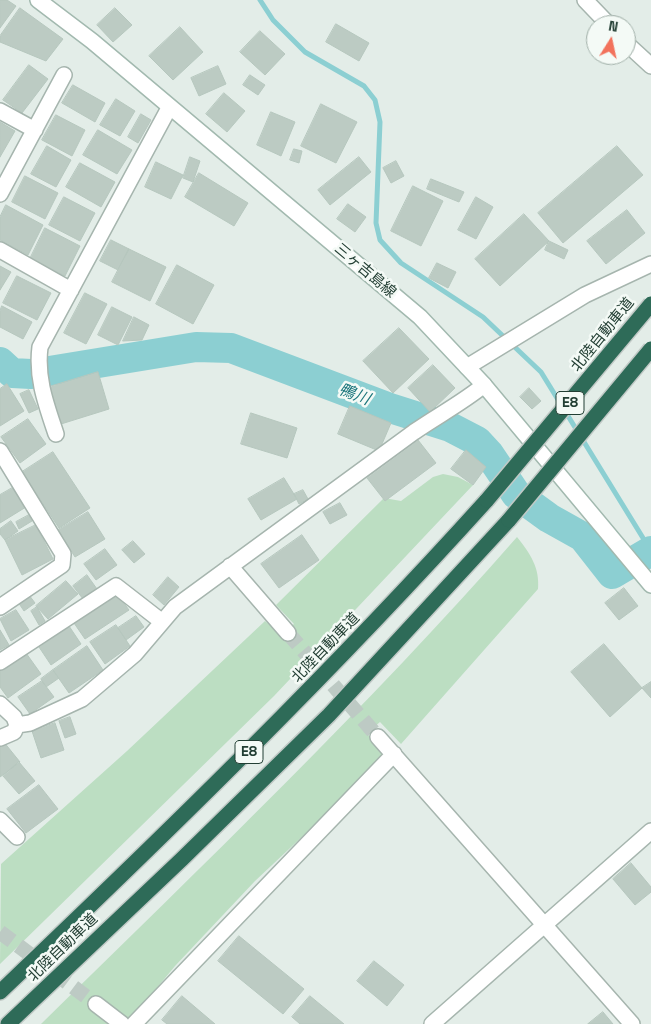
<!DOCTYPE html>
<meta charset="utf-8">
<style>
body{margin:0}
#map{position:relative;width:651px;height:1024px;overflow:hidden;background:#e3ede8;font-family:"Space Grotesk",sans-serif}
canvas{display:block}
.north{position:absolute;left:586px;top:15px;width:50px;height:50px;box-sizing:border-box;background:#f4faf6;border:1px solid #a0afa8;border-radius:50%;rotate:10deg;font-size:14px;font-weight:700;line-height:20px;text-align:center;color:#233f34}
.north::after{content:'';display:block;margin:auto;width:18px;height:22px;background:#f2725c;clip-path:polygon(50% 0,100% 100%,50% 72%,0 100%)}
</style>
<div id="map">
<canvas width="651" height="1024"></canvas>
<div class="north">N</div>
</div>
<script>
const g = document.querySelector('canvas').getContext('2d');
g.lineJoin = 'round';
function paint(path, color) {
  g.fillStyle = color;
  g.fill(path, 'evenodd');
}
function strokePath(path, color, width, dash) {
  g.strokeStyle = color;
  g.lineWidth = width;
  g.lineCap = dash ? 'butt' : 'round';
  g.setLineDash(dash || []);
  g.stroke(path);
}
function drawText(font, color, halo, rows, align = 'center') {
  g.font = font + ' "Space Grotesk","Noto Sans JP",sans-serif';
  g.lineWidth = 5;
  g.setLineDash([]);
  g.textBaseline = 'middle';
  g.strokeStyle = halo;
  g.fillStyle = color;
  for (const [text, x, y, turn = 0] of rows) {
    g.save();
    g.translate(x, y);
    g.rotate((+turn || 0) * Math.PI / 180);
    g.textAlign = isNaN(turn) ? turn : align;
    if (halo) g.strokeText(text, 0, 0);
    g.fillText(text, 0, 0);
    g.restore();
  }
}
paint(new Path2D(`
 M443,474L458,477L473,485L274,696L0,964L1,864L127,751L265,621L281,634L294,624L276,605L384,498L401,501L433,477Z
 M517,537C530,553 540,568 538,589L401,744L380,722L367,733L386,758L255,881L175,966L127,1024H41C203,865 367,708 517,537Z`), '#bcdec2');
strokePath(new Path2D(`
 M260,0L273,20L305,52L364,86L375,100L380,122L376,223L380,240L401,263L483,317L541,372L651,551`), '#8ccfd2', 5);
strokePath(new Path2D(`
 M0,362L12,373L31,374L196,347L231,348L390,408L450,427L477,441L489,454L516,494L549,518L583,537L612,574L651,551`), '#8ccfd2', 30);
const building = new Path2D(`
 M0,0H7L16,6L0,28Z
 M20,8L63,39L46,61L0,42V36Z
 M115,8L132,25L113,42L97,25Z
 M336,24L369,43L359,61L326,42Z
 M180,27L203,52L173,80L149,56Z
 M260,31L285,54L265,75L240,52Z
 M29,65L48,79L22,113L3,100Z
 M218,66L226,84L199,96L191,78Z
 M250,75L265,85L258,95L243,85Z
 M73,85L105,103L95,122L62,103Z
 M224,93L245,111L227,132L206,114Z
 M116,99L135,111L120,136L100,125Z
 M321,104L357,122L336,163L301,146Z
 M271,112L295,122L281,156L257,145Z
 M141,114L151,120L138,143L128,137Z
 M56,115L85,130L72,156L42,140Z
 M0,122L15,131L0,157Z
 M98,130L132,150L117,174L83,155Z
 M47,146L71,160L56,187L31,174Z
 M617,146L643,175L563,243L538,213Z
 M294,149L302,151L299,163L290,160Z
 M190,157L200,161L193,182L183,178Z
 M359,157L371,172L330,205L318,190Z
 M396,161L404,176L391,183L383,168Z
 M156,162L183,175L171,199L145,187Z
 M80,163L115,182L101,207L66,187Z
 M199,173L248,203L234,226L185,197Z
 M25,176L58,193L45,219L12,202Z
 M431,179L464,192L459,202L427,189Z
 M413,186L443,201L421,246L391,231Z
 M64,197L95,213L80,241L49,225Z
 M476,197L493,207L476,239L458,230Z
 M348,204L366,217L355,232L337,219Z
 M6,205L43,225L28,255L0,240V217Z
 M627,210L645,233L606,264L587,241Z
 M524,214L549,241L500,286L475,259Z
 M45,228L80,246L65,276L30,259Z
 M111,240L129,249L118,270L100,261Z
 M549,241L568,250L564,259L545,250Z
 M129,249L166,267L150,301L112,282Z
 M437,263L456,272L448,288L429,278Z
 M177,265L214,285L193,324L156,304Z
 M0,266L11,272L0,290Z
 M17,276L51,293L37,320L3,303Z
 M85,293L107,304L86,344L64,333Z
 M2,306L32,322L23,339L0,327V311Z
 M112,307L132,317L118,345L98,335Z
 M134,317L149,325L142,340L123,341Z
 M399,328L429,359L393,393L363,361Z
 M433,365L455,388L430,412L408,388Z
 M98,372L109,409L61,424L49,387Z
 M7,384L24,411L0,426V389Z
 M529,388L541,401L532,409L520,397Z
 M29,390L38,409L29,413L20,394Z
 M350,406L391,423L379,451L338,434Z
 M251,413L297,428L287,458L241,444Z
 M28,419L46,444L20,463L1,437Z
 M418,440L436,463L385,501L367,478Z
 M466,450L486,467L473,485L451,469Z
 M53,452L90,508L59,528L22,472Z
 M284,478L297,499L261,520L248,499Z
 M14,487L26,507L0,523V495Z
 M303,490L308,499L299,504L294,494Z
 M340,503L347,515L330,524L323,512Z
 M88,512L105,539L75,557L58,530Z
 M29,515L32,521L19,529L16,522Z
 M11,521L18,531L5,540L0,534V529Z
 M36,525L53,559L22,575L5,540Z
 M302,535L319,560L279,588L261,564Z
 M133,541L145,554L134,563L122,550Z
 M105,549L117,565L96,580L84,564Z
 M87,575L97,589L83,599L73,586Z
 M168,577L179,587L164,605L153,595Z
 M66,581L78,594L48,619L36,606Z
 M624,588L638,606L619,620L605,603Z
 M117,594L129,610L85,639L74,623Z
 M29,595L35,603L24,611L18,602Z
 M37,607L45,621L39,625L31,611Z
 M16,610L29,630L11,641L0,619Z
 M136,616L144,627L126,640L118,628Z
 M116,625L130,646L105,664L90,642Z
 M69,626L81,644L51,665L39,647Z
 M0,630L9,645L0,650Z
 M604,644L642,688L610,717L571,672Z
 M87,646L103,670L69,693L53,670Z
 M26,653L41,674L8,698L0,687V671Z
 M53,670L59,678L46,687L41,679Z
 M42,681L54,697L30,714L18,697Z
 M651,682V698L642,688Z
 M70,717L76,734L65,738L59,721Z
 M55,723L64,750L41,758L32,731Z
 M3,741L20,762L0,777V743Z
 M19,762L35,781L19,794L3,776Z
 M39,785L58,809L26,833L7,809Z
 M631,863L651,887V892L635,905L613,879Z
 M239,936L304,989L283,1014L218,961Z
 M374,961L404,985L387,1006L357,981Z
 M182,996L215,1024H167L162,1020Z
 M310,996L344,1024H300L292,1017Z
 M603,1012L613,1024H588Z`);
paint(building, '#bccbc3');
strokePath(building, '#b6c7be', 1);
strokePath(new Path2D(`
 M288,633L378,737
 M0,932L96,1004`), '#bdcac4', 15, [15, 8]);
const minor = new Path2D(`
 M585,0L609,25
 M626,43L651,66
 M0,111L35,130
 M0,194L64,75
 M0,250L71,290
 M467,367L585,295L651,264
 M56,434C46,404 36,378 40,347L169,108
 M0,451L63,554L62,565L0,607
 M230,566L288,633
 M0,662L116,586L161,621
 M0,704L14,717L17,725L14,732L0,738
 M17,725L30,723L82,699L135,654L175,607L414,432C437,416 462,403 484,385
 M378,737L632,1024
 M0,820L17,837
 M96,1004L122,1024
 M134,1024L394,754
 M432,1024L651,831`);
const secondary = new Path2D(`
 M38,0L92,41L420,317L484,385L651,585`);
const motorway = new Path2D(`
 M0,992C168,832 331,673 487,500
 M8,1024L182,859L329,715L509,520`);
strokePath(minor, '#a6b5ae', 18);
strokePath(secondary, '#a2b9af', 18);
strokePath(motorway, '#c1c9c6', 18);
strokePath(minor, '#fff', 15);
strokePath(secondary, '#fff', 15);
strokePath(motorway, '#2e6b58', 15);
const motorwayBridge = new Path2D(`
 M487,500L651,304
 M509,520L651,349`);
strokePath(motorwayBridge, '#c1c9c6', 18, []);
strokePath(motorwayBridge, '#2e6b58', 15);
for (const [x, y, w] of [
 [570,403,28],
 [249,752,28]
]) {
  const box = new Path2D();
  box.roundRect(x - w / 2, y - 11.5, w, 23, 4);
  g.fillStyle = '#f4faf6';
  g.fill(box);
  strokePath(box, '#233f34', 1);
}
drawText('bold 14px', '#233f34', null, [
 ["E8",570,403],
 ["E8",249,752]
]);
drawText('15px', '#233f34', '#f4faf6', [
 ["三ヶ吉島線",365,271,40],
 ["北陸自動車道",603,335,-51],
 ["北陸自動車道",326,648,-46],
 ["北陸自動車道",63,948,-44]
]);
drawText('italic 16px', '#1c767c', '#f4faf6', [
 ["鴨川",354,395,21]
]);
</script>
